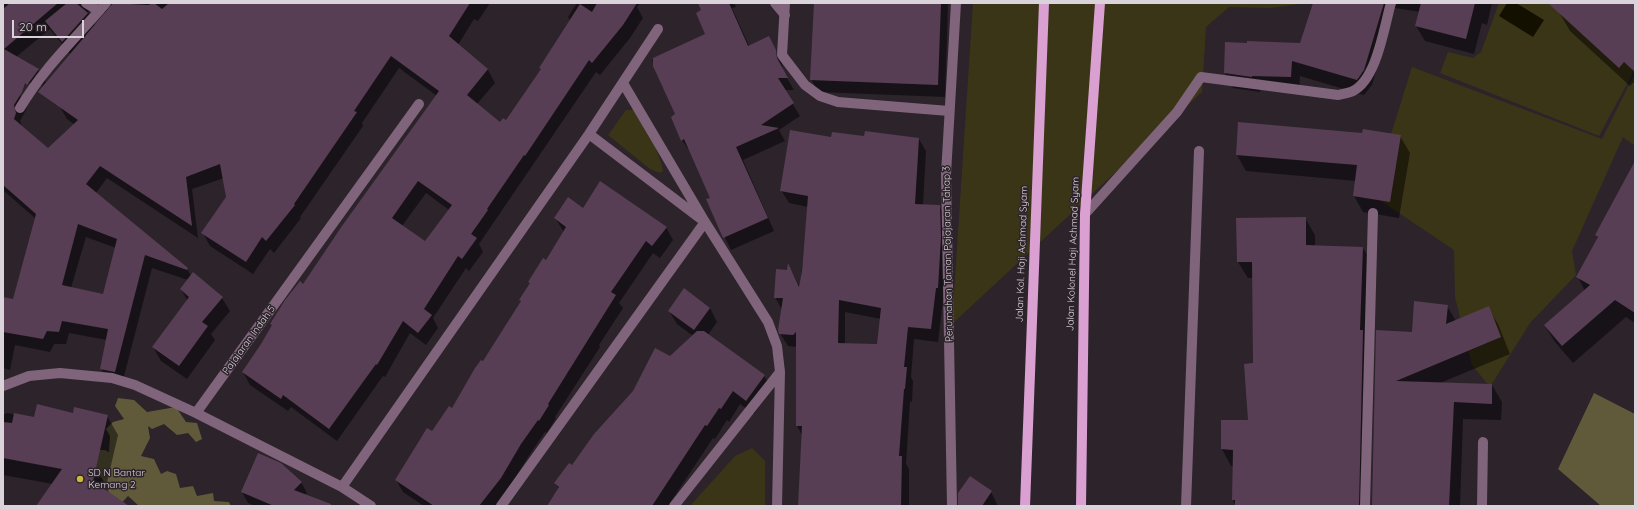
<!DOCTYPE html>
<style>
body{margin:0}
#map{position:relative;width:1638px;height:509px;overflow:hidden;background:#2c232b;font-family:Quicksand,sans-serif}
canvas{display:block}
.frame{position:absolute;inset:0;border:4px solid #dad3d9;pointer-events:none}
.scale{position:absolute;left:12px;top:20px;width:72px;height:18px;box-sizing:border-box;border:2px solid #dad3d9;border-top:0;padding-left:5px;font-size:12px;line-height:14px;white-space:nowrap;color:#dad3d9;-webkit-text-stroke:3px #2c232b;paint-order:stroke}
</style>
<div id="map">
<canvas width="1638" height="509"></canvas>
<div class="frame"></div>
<div class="scale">20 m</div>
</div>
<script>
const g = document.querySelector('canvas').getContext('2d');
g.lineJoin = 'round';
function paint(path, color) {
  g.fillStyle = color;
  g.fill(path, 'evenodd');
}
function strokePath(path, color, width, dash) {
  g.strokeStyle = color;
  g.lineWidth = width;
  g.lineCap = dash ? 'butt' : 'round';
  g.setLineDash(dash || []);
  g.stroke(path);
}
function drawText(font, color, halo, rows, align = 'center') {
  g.font = font + ' Quicksand,sans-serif';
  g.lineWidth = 3;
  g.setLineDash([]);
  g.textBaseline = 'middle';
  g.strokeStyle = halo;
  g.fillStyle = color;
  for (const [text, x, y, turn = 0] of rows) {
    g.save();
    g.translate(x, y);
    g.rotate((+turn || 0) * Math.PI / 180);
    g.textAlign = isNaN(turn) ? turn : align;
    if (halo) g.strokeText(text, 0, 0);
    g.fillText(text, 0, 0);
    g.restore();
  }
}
paint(new Path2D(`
 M973,3H1307L1270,8L1229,7L1206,27L1202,92L952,324Z
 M1499,3H1635V69L1599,136L1440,73L1448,52L1473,58L1481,52Z
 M1412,67L1602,139L1635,73V146L1623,137L1572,251L1576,275L1530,323L1490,387L1472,365L1455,297L1454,250L1372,195Z
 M626,110H636C647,127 659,151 663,171L660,173L650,169L608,135Z
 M752,448L765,461V506H690L735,456Z`), '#3b3517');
paint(new Path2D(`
 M1594,393L1635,414V506H1601L1558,469Z
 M118,398L134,400L147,412L176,407L186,422L197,423L202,439L196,442L188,433L177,435L164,424L152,429L148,426L150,438L141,456L154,459L161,474L167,471L176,474L180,488L193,486L197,496L213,493L214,501L229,502L231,506H139L128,496L119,506L115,505L102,478L90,466L94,450H105L109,452L110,436L106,429L113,422L124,419L115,406Z`), '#605a3a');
paint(new Path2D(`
 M1507,3H1516L1544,20L1533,37L1499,16Z`), '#141000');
paint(new Path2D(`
 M3,3H490L478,21L474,19L458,45L488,70L495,83L477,104L501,124L506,121L542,71L540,68L570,20L568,17L577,3H640L637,7L643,18L630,38L600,75L596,72L479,244L483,252L469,271L466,268L433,318L438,328L426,345L410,333L385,377L383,376L337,441L291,407L288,411L250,385L243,372L273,327L271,324L303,285L437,96L399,68L362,123L363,126L300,217L301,218L274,253L270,249L253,274L210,246L203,233L227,197L224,178L192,189L198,238L107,178L96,193L187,269L191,276L222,298L230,311L211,334L215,340L187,379L161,361L153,347L187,300L181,289L188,280L152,268L122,384L108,381L101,368L107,340L69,333L66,344H54L50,352L15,345L10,370L3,368V298L14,300L36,219L3,190V94L20,96L27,108L20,121L22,126L48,149L75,125L67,119L60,107L70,54L50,29L16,57L38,70L46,82L42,86L3,77ZM91,10H97L105,14L95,25L88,12ZM426,193L449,210L426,242L402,226ZM86,237L116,248L103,296L71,288Z
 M699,3H734L736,7L732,8L749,46L769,37L782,64L783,71L794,90H784L800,116L779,130L785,141L743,160L774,231L731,250L707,200L711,198L690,152L682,140L677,115L652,60L706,34L703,11Z
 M815,3H948L945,97L818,92L811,79Z
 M1314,3H1492L1487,25L1482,23L1474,54L1425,41L1416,26L1420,12L1395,8L1372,85L1364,95L1300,76L1299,92L1260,90V92L1233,88L1225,73L1226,44H1301Z
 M1568,3H1635V81L1630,86L1570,31L1559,12Z
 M1363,134L1400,136L1410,153L1399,218L1363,212L1354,196L1356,181L1246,171L1237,155Z
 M832,138L919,139L926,151L923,205L939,206L947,219L945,300H943L938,342L914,339L911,377L913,381L912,402L910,401L906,464L909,469V506H799L802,435L797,426V347L788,346L780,333L782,310L775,297L789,266L800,287L808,207L789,203L781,190ZM845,312L881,319L878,345L845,344Z
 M1635,192V323L1626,317L1573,363L1555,342L1545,326L1585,291L1578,277L1598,239L1596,235Z
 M583,209L666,227L673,240L660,258L653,253L619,303L623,308L599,345L600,347L555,417L556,418L547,433L545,432L528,457L507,491L496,506H424L403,492L396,480L453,409L521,302L520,300L531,285L529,282L546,261L564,232L555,218Z
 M1305,218L1315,235V246L1363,248L1373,265L1368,506H1236L1233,500L1234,466H1231L1222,449L1249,421L1254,364L1253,278H1248L1238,262Z
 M1447,306L1456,321L1488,308L1498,324L1510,354L1440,383L1492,385L1502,402L1501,420L1463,419L1460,506H1373L1377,331L1412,333Z
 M710,308L717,322L708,335L764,376L772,389L754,414L740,404L729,422L727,420L715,439L713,438L668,506H548L559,489L555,483L573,467L671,358L693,336L677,324L669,311Z
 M7,413L35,418L74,414L107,416L118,435L105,491L127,506H38L53,484L3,475V415Z
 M301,482L307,493L305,495L320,506H255L248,503L242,492Z
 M991,492L998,506H961Z`), '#0007');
paint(new Path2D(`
 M10,3H58L4,49L39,69L27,85L25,83L22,92L14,105L16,113L14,119L48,148L78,120L38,92L113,3L148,5L154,3L162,9L169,3H470L449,36L488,69L467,95L500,122L503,118L506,120L541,69L539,68L580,4L592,12L597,3H637L623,25L592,63L589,60L525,156L524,155L487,209L488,210L471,234L477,238L462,259L458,256L424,309L432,315L418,333L403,321L377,365L376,364L329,429L283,395L281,399L242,372L261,344L272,325L270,324L285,300L300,281L303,284L342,226L439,91L391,56L354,111L357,112L294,204L295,205L266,241L262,237L246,262L201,233L226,197L220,164L186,177L192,226L100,166L86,184L188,268L187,270L145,255L115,372L100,369L108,329L62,321L59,332L47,331L43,339L3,332V297L13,299L36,214L3,185V9ZM418,181L452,205L425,241L392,218ZM78,224L117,239L103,294L62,285Z
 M67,3H76L88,13L62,42L45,21Z
 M698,3H729L748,46L769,36L776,50L777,58L788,78H778L794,103L761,125L779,128L736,147L768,218L723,238L706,199L710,198L684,139L681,141L671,117L675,114L653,66V58L705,34L696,13L701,10Z
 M814,3H941L938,85L810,80Z
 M1313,3H1384L1364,70L1357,80L1292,61L1291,77L1252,76V77L1224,73L1225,42L1247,43V41L1300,43Z
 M1421,3H1475L1466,39L1415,26Z
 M1548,3H1635V72L1624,62L1619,68Z
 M1238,122L1362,133L1363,129L1401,135L1390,202L1353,196L1357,165L1236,155Z
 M790,130L831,137L832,132L864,136L865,131L919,138L915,204L940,205L941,237L938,288H936L931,329L908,327L904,367H907L905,389H904L899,456H902L901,506H798L802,426H796V332L793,335L779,334L778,330L783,298H774L776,269L787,270L788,263L799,287L802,271L808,196L780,191ZM839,300L881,308L877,344L838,343Z
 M1635,161V313L1615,300L1562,346L1544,325L1590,285L1576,277L1598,237L1595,235Z
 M600,181L667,227L652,246L646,241L611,292L616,295L548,404L549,405L539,421L538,420L521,444L501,478L479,506H434L395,480L427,428L432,431L449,406L452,408L475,368L481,360L483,361L521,301L519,300L530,283L528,282L543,258L546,260L566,227L554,218L568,197L583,208Z
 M1306,217V245L1363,247L1360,330H1363L1359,506H1235V500H1232L1233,450L1221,449V420H1248L1244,364L1253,363L1252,262H1237L1236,218Z
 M193,272L223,297L202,322L208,326L179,366L152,347L189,297L180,289Z
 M684,288L710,308L694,330L668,311Z
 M1414,301L1448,305L1446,324L1489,306L1501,337L1396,381L1492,384V404L1454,402L1449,506H1372L1376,330L1412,332Z
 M697,331H704L765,375L746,401L733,391L721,409L719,408L707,426L705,425L652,506H547L559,487L554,483L569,463L572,465L594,434L633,391L655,348L670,356Z
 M37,404L73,413L74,407L108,415L93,481L129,506H36L62,469L3,458V422L12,423L14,413L34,417Z
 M258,453L281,463L302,482L294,490L331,504V506H274L241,492Z
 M970,476L992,491L982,506H958V493Z`), '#583e54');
strokePath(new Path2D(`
 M86,3L99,11
 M775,3L785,15
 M785,3L782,55L805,85L820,96L838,102L949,111
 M623,83L705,222L768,322L777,346L780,372L777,506
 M20,108C45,66 75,39 106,3
 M1085,214L1177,112L1201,77L1338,95C1343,94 1349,93 1353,91C1377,79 1384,27 1391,3
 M3,386L29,376L60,373L112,378L135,385L196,413L342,487L371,506
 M196,413L419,104
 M342,487L589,134L658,29
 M501,506L705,222L589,134
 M674,506L780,372
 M952,506L946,174L956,3
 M1186,506L1199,151
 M1365,506L1373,213
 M1482,506L1483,442`), '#7f647b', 10);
strokePath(new Path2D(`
 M1025,506L1044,3
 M1081,506L1085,214L1100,3`), '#d9a0d1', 10);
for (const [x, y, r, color] of [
 [80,479,4,"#ceb837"]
]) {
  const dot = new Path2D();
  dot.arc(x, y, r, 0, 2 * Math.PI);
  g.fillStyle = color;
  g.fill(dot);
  strokePath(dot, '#2c232b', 1.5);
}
drawText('10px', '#dad3d9', '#2c232b', [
 ["Perumahan Taman Pajajaran Tahap 3",948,254,-91],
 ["Jalan Kol. Haji Achmad Syam",1022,254,-88],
 ["Jalan Kolonel Haji Achmad Syam",1073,254,-88],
 ["Pajajaran Indah 5",249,340,-54]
]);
drawText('10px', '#dad3d9', '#2c232b', [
 ["SD N Bantar",88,473],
 ["Kemang 2",88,485]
], 'left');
</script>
